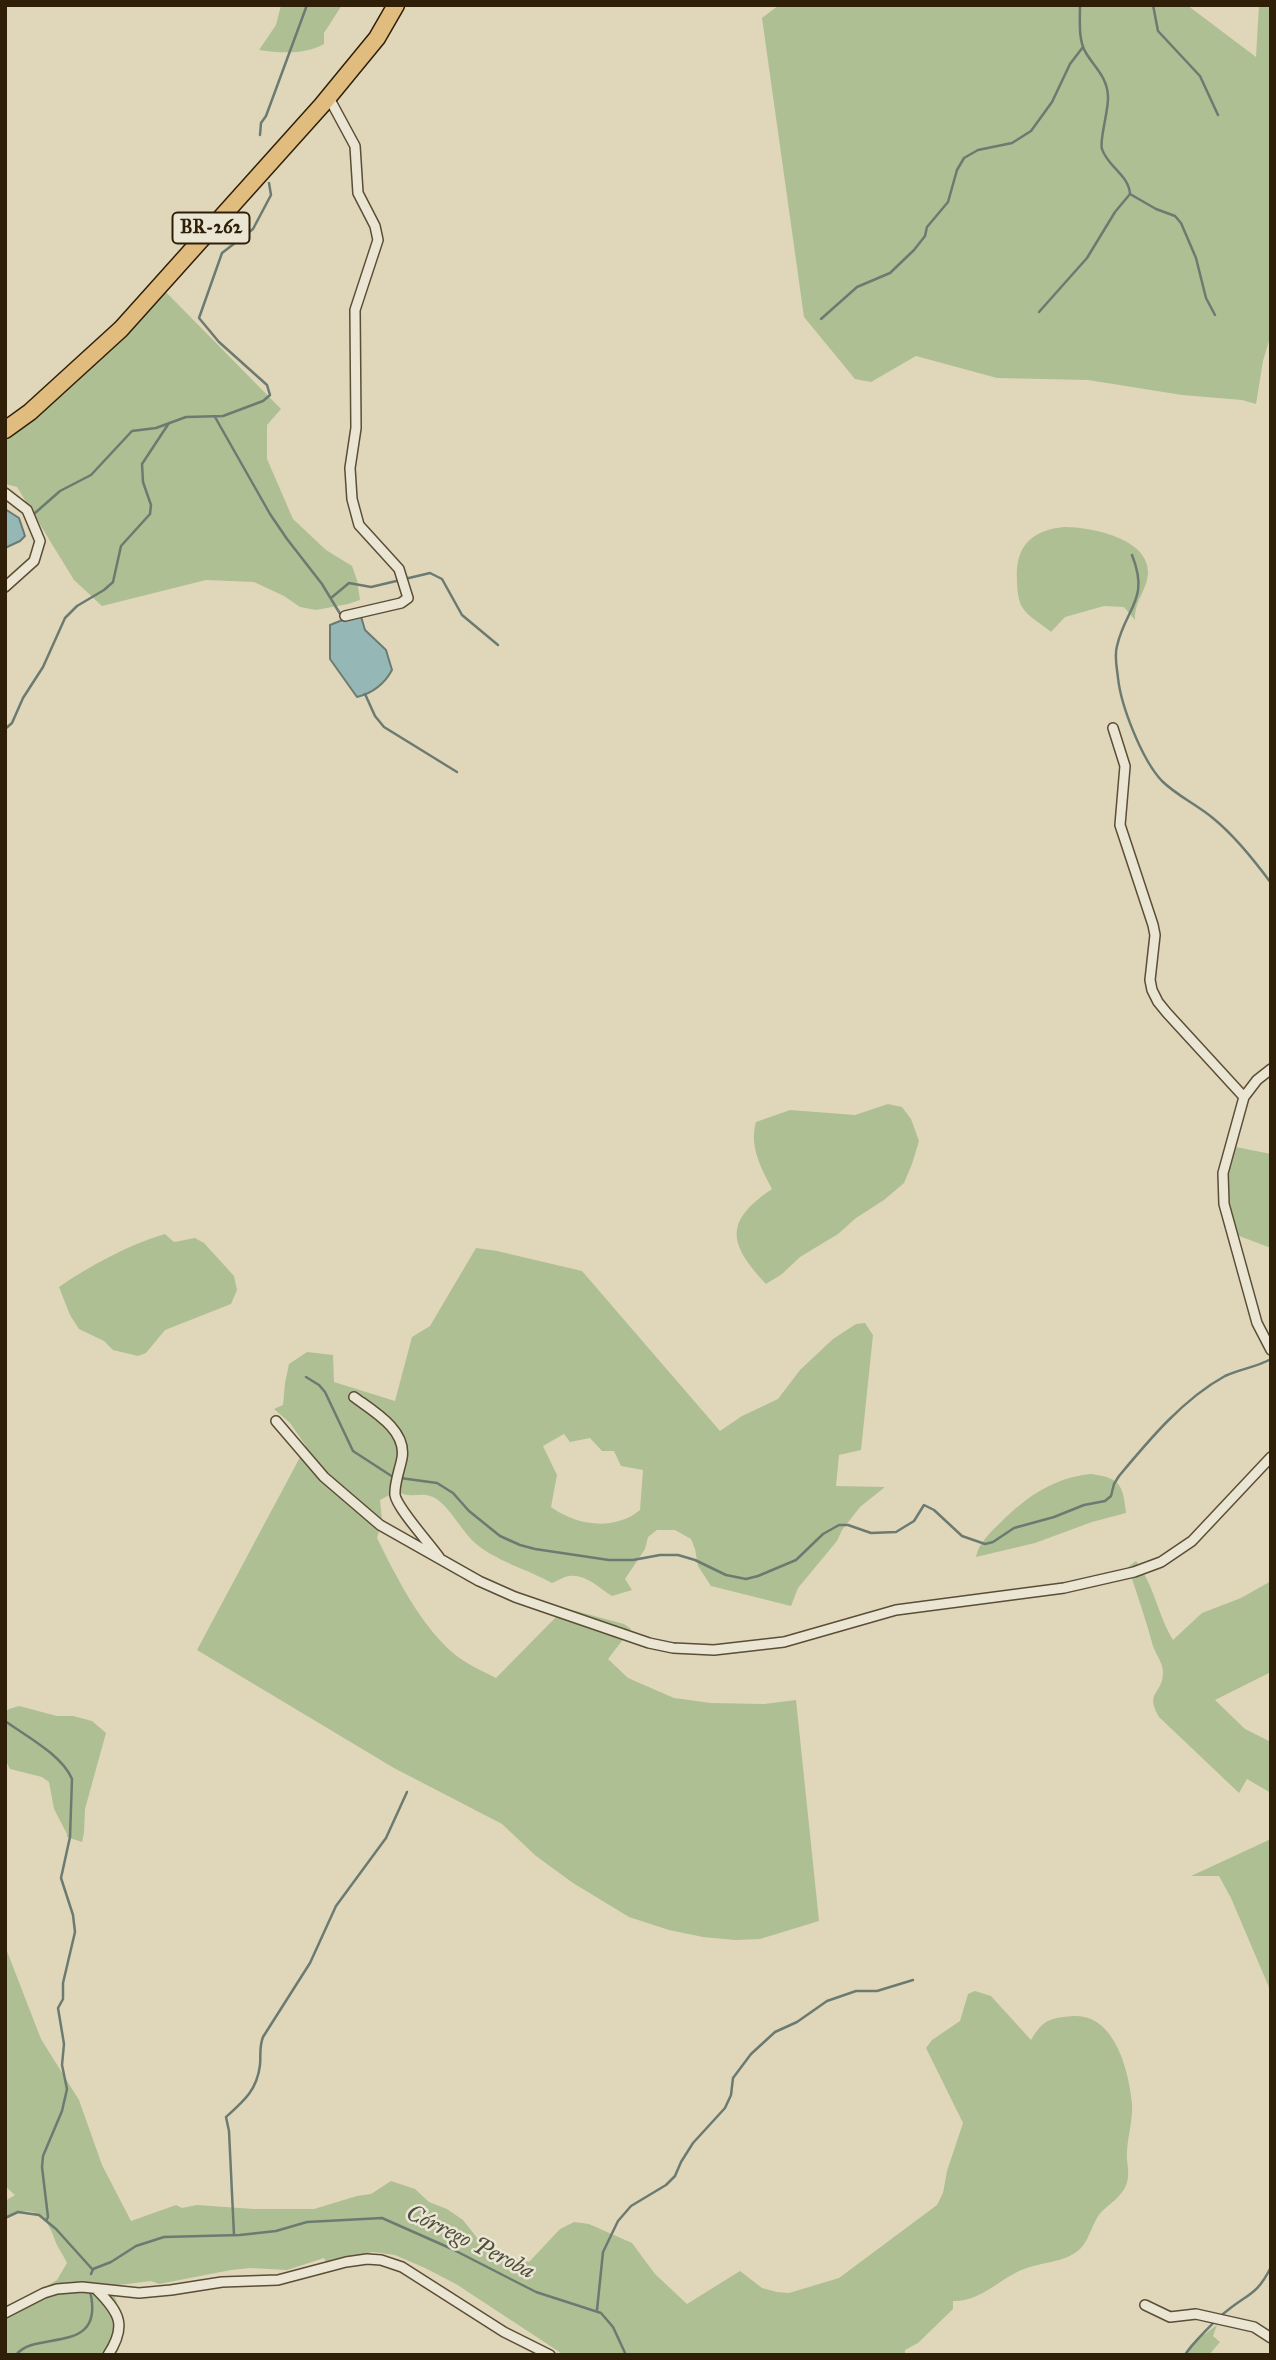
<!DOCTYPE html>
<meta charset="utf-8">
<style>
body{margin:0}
#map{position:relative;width:1276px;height:2360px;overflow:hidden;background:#e0d7bb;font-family:"IM FELL Great Primer",serif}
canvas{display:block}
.frame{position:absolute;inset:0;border:7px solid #2f1f09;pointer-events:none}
</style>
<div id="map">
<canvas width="1276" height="2360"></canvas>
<div class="frame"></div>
</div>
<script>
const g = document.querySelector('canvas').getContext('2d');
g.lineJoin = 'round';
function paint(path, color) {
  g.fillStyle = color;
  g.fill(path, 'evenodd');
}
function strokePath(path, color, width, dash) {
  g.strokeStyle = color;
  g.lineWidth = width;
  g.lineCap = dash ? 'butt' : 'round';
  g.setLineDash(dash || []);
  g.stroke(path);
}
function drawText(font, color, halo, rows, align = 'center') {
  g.font = font + ' "IM FELL Great Primer",serif';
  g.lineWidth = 5;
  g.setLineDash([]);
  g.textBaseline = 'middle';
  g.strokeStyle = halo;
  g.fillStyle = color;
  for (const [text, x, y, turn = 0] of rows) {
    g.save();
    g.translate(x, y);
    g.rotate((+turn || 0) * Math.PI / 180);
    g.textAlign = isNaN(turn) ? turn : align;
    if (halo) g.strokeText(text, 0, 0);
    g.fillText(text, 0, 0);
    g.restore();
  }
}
paint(new Path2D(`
 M281,5H342L324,33V44C304,55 281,53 259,50L276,25Z
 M779,5H1187L1256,57L1259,5H1271V334L1263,361L1256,404L1242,400L1182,395L1088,380L997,378L916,356L871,382L855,379L804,317L762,18Z
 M155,281L281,409L267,425V459L293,519L326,550L352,566L357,580L360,600L348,604L316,610L300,607L284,596L254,582L206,580L102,606L74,580L17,487L5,484V427L88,349Z
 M1064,527C1090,527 1149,538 1148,573C1147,591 1134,601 1135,620L1124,607L1104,606L1065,617L1051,632C1042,624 1028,617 1022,607C1018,600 1017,588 1017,580C1015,547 1031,530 1064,527Z
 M888,1104L902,1107L911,1119L919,1141L912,1164L904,1183L884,1200L856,1218L838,1234L800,1257L782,1274L766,1284C729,1244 723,1222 772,1189C761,1168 749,1146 756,1122L790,1110L855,1115Z
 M1231,1146L1271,1154V1248L1234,1234L1225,1185Z
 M165,1234L174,1242L195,1238L204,1243L234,1276L237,1290L231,1304L165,1330L146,1353L138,1356L113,1350L104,1341L79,1329L70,1315L59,1287C91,1265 128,1245 165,1234Z
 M476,1248L497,1251L582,1271L720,1431L742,1416L778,1399L800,1370L833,1339L856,1324L865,1323L873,1335L861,1450L839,1455L836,1486L885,1487L860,1507L842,1530L837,1541L798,1588L791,1606L711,1586L698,1566L695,1549L691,1539L675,1530H657L648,1537L645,1549L625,1579L632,1590L612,1596C599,1588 586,1574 569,1576C563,1577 557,1581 552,1583C527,1569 495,1561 474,1542C461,1530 448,1504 433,1497C420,1491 412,1500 397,1491L380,1500L382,1520L377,1538C397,1578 419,1623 453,1653C465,1663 482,1671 496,1678L556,1617L561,1607L624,1624L631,1629L608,1659L628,1678L674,1698L711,1703L764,1704L796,1700L819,1921L760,1939L735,1940L703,1937L669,1930L629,1917L573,1883L536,1856L502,1824L394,1768L197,1650L306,1446L290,1423L274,1409L283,1405L285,1383L289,1364L307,1352L333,1355L334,1382L395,1401L412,1337L430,1326ZM564,1434L570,1442L590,1438L602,1451H614L621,1466L643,1470L640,1510C615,1531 577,1526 551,1507L557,1475L543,1446Z
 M1091,1474C1120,1478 1123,1484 1126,1513L1092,1522L1035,1543L976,1557C979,1542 991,1532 1001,1522C1026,1497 1055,1477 1091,1474Z
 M1136,1561C1155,1587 1157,1613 1173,1640L1202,1613L1241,1598L1271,1581V1672L1215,1700L1245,1729L1271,1742V1793L1247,1779L1239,1793L1159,1717C1144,1691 1163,1695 1163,1672C1163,1663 1156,1655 1153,1646C1146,1620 1137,1594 1128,1567Z
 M19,1706L57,1716H73L92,1721L106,1733L85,1809L84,1833L82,1842L67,1837V1834L54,1809L49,1782L42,1777L10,1769L5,1759V1712L9,1709Z
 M1271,1839V1992L1231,1898L1219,1876H1191Z
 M5,1946L41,2039L79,2100L102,2165L131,2221L176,2205L182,2208L197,2205L254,2209H314L357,2196L371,2194L391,2181L415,2189L429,2202L447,2209L463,2220L478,2239L492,2251L510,2258L529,2262L560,2229L574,2222L589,2224L632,2243L655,2274L687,2304L740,2271L762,2288L777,2292L789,2293L839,2278L937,2205L943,2193L947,2171L963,2123L926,2048L932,2040L960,2021L968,1994L975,1991L991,1996L1031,2040C1043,2020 1049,2018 1073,2016C1114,2013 1129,2070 1132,2103C1133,2120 1128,2135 1127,2151C1126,2159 1129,2169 1128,2177C1126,2198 1105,2204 1097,2218C1091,2228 1088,2242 1079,2250C1063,2263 1042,2262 1024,2269C1000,2278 981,2302 953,2301V2309L918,2343L905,2350V2355H564L456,2284L425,2268L395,2255L373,2252L326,2262L324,2258L287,2270L250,2268L231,2270L159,2284L151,2281L119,2285L113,2292C125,2323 123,2326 108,2355H5V2316L15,2305L57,2280L67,2263C64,2256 59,2250 56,2243C48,2216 32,2201 5,2219V2201L15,2195L5,2186Z
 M1217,2325L1213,2336L1220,2342L1209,2355H1183L1191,2344Z`), '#aebf93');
const water = new Path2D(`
 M5,509L19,518L25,536L20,541L5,548Z
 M360,613L365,630L386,650L392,670C385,683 373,693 357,697L330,659V625Z`);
paint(water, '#95b8b7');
strokePath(water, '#6c7b71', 2);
strokePath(new Path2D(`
 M1080,5C1080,19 1078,41 1086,53C1095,68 1107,77 1108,96C1109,110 1099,140 1102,149C1107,166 1129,175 1130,194L1156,209L1175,216L1181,223L1196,258L1206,298L1215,315
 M1153,5L1158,31L1200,76L1218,115
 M260,135L261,123L266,116C280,79 293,42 307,5
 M1039,312L1087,258L1115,212L1130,194
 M821,319L857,287L890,273L914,250L925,236L927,227L948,202L957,170L964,158L978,150L1012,143L1031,131L1052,102L1070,64L1083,47
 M215,417L270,514L287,539L322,584L342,617
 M35,513L60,491L91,475L132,431L156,428L186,417L223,416L263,401L270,395L267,385L219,342L199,318L222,253L253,229L271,195L269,183
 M1132,555C1150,600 1126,607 1117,646C1114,656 1117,668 1118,678C1121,706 1142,760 1162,781C1177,796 1198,805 1214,819C1236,837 1254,860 1271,883
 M331,598L349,583L371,587L430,573L442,579L462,615L498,645
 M365,694L375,716L384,727L457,772
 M5,729L12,723L23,698L43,667L65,618L77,606L104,590L113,582L121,546L150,514L151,505L143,482L142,464L169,423
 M306,1377L319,1385L325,1392L353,1451L393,1477L437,1483L453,1493L469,1511L500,1536L520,1545L535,1549L609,1560H633L660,1555H678L695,1560L726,1575L746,1579L758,1576L796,1560L823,1534L839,1525H848L871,1533L896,1532L914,1521L924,1505L934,1510L962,1536L985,1544L993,1542L1014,1528L1054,1517L1084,1505L1105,1501L1111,1496L1114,1484L1119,1476C1149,1440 1183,1399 1225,1376C1240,1369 1257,1367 1271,1359
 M5,1721C26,1736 62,1755 72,1779L70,1837L61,1878L73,1915L75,1932L63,1983V1999L58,2008L64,2044L62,2065L67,2089L62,2111L43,2156L42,2167L48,2217L46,2221
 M5,2218L18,2212L39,2215L56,2229L93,2270
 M234,2235L229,2131L226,2117C244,2101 257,2090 260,2065C261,2055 259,2047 263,2037L310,1963L336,1906L386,1838L407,1792
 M91,2274L93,2269L111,2262L136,2246L164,2237L240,2235L276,2231L307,2222L382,2218L452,2249L536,2292L601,2313L613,2327L626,2355
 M597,2310L603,2252L618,2221L631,2206L666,2185L675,2176L681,2162L693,2143L725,2108L731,2095L733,2078L751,2054L775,2032L797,2022L827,2001L856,1991H877L913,1980
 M16,2355C35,2329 106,2357 90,2291
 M1185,2355C1192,2344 1217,2318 1228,2310C1249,2293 1257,2295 1271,2267`), '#6c7b71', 2.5);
const street = new Path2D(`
 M328,96L355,146L358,193L375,226L378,240L355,310L356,428L350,468L352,499L359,525L399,569L408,598L401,603L345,616
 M5,493L27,510L40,541L34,561L5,587
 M1113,728L1125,766L1120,825L1153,925L1155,935L1150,980L1152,990L1158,1002L1167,1013L1244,1097
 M1271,1069L1257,1080L1244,1097L1223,1173L1224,1204L1257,1323L1271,1350
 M354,1397C373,1411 407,1430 402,1458C400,1469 394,1484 395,1495C397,1508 430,1544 439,1557
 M276,1421L324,1477L380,1525L479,1581L515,1597L649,1643L673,1648L714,1650L784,1642L896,1610L1064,1588L1134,1572L1161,1562L1192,1541L1271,1457
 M97,2290C120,2313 127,2326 108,2355
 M1145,2305L1170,2317L1196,2314L1254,2327L1271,2338
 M5,2313L44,2293L57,2289L82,2287L139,2293L171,2290L222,2282L278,2280L346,2262L367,2259L381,2260L402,2267L504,2332L550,2355`);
const highway = new Path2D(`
 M5,430L30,412L121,329L322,105L377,38L396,5`);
strokePath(street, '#5b4d36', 12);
strokePath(highway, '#2f1f09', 19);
strokePath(street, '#ebe5d3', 9);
strokePath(highway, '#e0bc7e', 16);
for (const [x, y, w] of [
 [211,228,77]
]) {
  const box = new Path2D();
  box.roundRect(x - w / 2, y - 15.5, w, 31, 5);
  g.fillStyle = '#ebe5d3';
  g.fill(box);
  strokePath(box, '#2f1f09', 2);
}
drawText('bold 19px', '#2f1f09', null, [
 ["BR-262",211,228]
]);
drawText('italic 23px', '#4e4d3d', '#ebe5d3', [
 ["Córrego Peroba",470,2243,26]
]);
</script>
